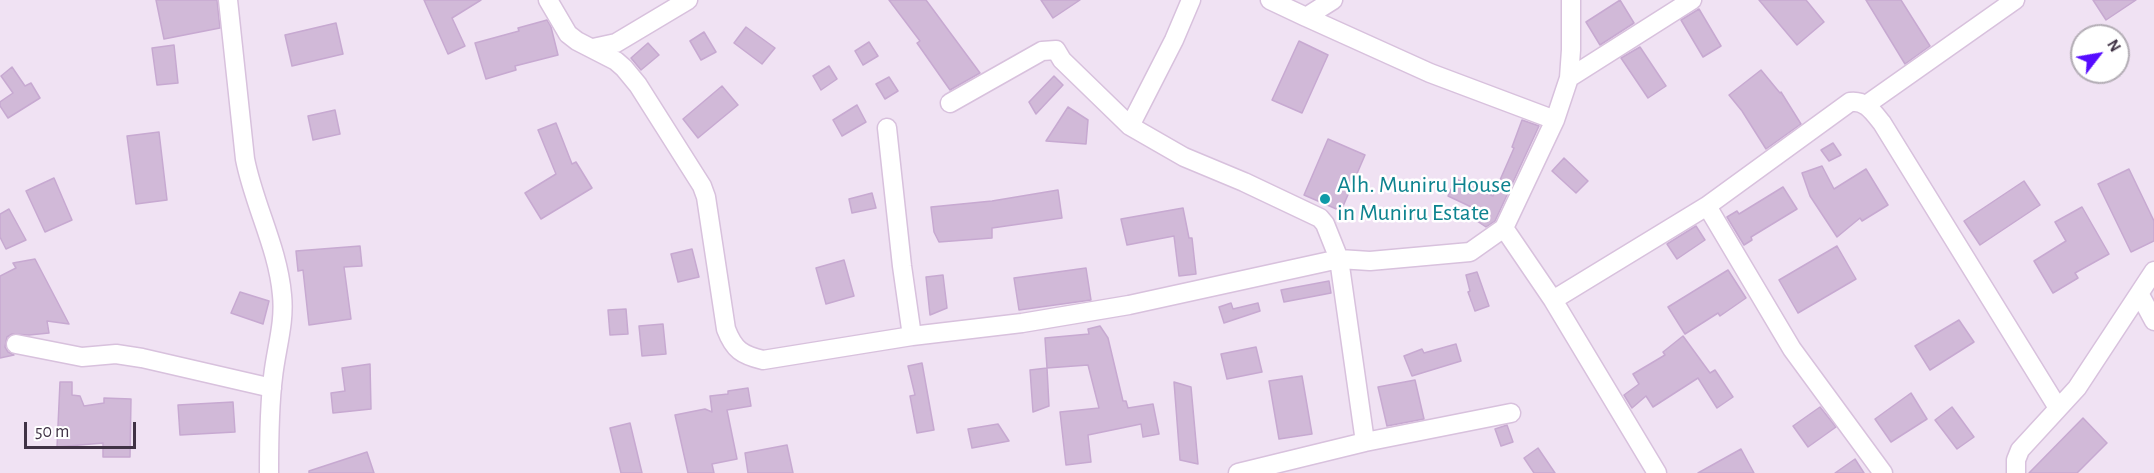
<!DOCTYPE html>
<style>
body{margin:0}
#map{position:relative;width:2154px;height:473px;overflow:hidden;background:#f0e2f3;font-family:"Alegreya Sans",sans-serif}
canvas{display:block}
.north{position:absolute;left:2070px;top:24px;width:60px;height:60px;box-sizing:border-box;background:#fff;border:2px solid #b3adb5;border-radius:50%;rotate:59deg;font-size:16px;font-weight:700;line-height:24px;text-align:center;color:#403245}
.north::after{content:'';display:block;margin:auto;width:21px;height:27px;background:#560cff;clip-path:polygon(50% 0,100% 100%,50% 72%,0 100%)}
.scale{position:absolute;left:24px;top:422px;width:112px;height:27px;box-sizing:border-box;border:3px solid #403245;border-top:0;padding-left:8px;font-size:18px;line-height:21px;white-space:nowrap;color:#403245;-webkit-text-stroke:4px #fff;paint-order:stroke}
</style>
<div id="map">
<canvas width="2154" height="473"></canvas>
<div class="north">N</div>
<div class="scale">50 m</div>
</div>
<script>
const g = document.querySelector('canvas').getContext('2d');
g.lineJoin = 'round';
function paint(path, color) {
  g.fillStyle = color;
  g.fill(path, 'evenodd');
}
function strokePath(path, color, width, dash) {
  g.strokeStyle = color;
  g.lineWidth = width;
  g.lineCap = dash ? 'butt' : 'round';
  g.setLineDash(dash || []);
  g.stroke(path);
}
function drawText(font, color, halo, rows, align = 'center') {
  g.font = font + ' "Alegreya Sans",sans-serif';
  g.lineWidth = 5;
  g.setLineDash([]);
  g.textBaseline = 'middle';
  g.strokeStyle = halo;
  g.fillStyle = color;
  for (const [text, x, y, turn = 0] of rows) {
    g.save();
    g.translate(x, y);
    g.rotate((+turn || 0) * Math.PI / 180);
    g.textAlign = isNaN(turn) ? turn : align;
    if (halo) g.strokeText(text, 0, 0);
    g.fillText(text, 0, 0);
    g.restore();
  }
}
const building = new Path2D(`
 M156,0H217L220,28L164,39Z
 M424,0H481L452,18L465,46L448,54Z
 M889,0H926L980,73L950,90L917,43L920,41Z
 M1041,0H1080L1053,18Z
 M1620,0L1634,23L1600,45L1586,22Z
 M1759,0H1806L1824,22L1797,45Z
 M1866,0H1901L1930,46L1905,64Z
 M2093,0H2136L2106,20Z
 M1699,9L1721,46L1703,57L1681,20Z
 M547,20L551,27L558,55L515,66L516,70L486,79L475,43L519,31L518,28Z
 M336,23L343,54L292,66L285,35Z
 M746,27L775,48L762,64L734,43Z
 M704,32L716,52L701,60L690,41Z
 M1299,41L1328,55L1302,113L1272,100Z
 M869,42L878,56L863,65L855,51Z
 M648,43L659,55L641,70L631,58Z
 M174,45L178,83L157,85L152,48Z
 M1640,47L1666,86L1648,98L1621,58Z
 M829,66L837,79L821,90L813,76Z
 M12,67L25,86L31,83L40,98L8,118L0,106V102L13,93L1,76Z
 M1761,70L1780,93L1781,92L1801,124L1766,149L1742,111L1729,95Z
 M1054,76L1063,85L1036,114L1029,102Z
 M889,77L898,91L885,99L876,84Z
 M722,86L738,105L698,138L683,119Z
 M857,105L866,122L842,136L833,120Z
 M1068,107L1088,120L1086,144L1046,141Z
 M335,110L340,134L313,140L308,116Z
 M1522,120L1539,126L1495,221L1486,227L1477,221L1482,212L1448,196L1456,179L1493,196L1514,148L1512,147Z
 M556,123L572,164L576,162L592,188L541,219L525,193L556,174L538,130Z
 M159,132L167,200L136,204L127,136Z
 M1328,139L1365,155L1341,211L1304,195Z
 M1833,143L1841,155L1829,161L1821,150Z
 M1564,158L1588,181L1576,193L1552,171Z
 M1822,166L1834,189L1866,169L1888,205L1862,221L1860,218L1837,237L1810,196L1802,173Z
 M2129,169L2154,221V241L2131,252L2098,184Z
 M54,178L72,220L45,232L26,191Z
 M2024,181L2040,205L1980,245L1964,221Z
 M1783,187L1797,209L1751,237L1752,240L1744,245L1727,217L1737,211L1739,214Z
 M1058,190L1062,218L992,228V238L939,242L934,232L931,207L992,201Z
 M872,193L876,208L852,213L849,199Z
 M2082,207L2109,254L2075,273L2078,278L2053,293L2034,261L2066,241L2055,222Z
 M1183,208L1189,238H1192L1196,274L1179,276L1174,236L1127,245L1121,219Z
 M9,209L26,240L6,249L0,237V214Z
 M1696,226L1705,240L1677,259L1667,244Z
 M360,246L362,266L344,267L351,319L309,325L303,270L298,271L296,251Z
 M1837,246L1856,279L1798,313L1779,280Z
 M692,249L699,277L678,282L671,254Z
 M35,259L69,324L47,321L49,333L29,335L12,334L7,337L5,347L8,352L14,355L0,358V276L16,268L13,263Z
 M844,260L854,296L826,304L816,268Z
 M1086,268L1091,300L1019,310L1014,278Z
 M1728,270L1746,298L1720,316L1718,313L1685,334L1668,307Z
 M1477,272L1489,306L1475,311L1468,292L1470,291L1466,275Z
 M943,275L947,308L930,315L926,277Z
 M1329,281L1331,293L1284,302L1281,290Z
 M240,292L269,301L263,324L231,313Z
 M1231,303L1233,309L1258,303L1260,311L1224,323L1219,307Z
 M626,309L628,334L610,335L608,310Z
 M1959,320L1974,342L1930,370L1915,346Z
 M663,324L666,354L642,356L639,326Z
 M1100,326L1108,338L1123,401H1126L1128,408L1153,404L1159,434L1143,437L1141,424L1088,435L1091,462L1066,465L1060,412L1099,408L1088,365L1047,368L1045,338L1089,334L1088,329Z
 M1683,336L1710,373L1715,370L1733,397L1717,408L1698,378L1653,407L1646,396L1632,408L1624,395L1639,384L1633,374L1665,355L1663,352Z
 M1456,344L1461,361L1412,376L1404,356L1422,349L1424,353Z
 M1256,347L1262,372L1227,379L1221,354Z
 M922,363L934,430L917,433L910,396L915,395L908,366Z
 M370,364L371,409L333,413L331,393L345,391L342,368Z
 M1047,368L1049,406L1033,412L1030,370Z
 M1302,376L1312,434L1279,439L1269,381Z
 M1415,380L1424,419L1387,426L1378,387Z
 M60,382H72V395L80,396L84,406L104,403V398L131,399L130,457H103V443L57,447Z
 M1174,382L1191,387L1198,464L1180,460Z
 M748,388L751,406L727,410L737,459L712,464L714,473H688L675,415L705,409L712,412L710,396L728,394V391Z
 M1911,393L1927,419L1891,442L1875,419Z
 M233,402L235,432L180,435L178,405Z
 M1820,407L1836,427L1808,447L1793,426Z
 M1952,407L1974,437L1957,449L1935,420Z
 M2083,418L2107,443L2077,473H2029Z
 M630,423L642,473H621L610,428Z
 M998,424L1009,441L972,448L968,429Z
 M1507,425L1513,442L1501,446L1495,429Z
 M787,445L793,473H748L745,453Z
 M1538,448L1555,473H1534L1524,458Z
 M1741,449L1754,473H1698Z
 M367,452L374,473H309V471Z
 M1855,459L1864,473H1835Z`);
paint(building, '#d1b9d8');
strokePath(building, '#c7a9d1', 1.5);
const street = new Path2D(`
 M228,0L245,159C254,205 278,248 282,295C285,323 276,349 273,377C269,408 269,442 269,473
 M548,0L568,34L577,41L616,61L624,68L638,85L702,186L706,197L726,329C734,350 742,355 763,360L912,336L1022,323L1129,305L1339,259L1325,224L1320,218L1244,182L1184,157L1130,126L1062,60L1056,50L1042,51L950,103
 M1270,0L1306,17L1333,0
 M1306,17L1430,73L1555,120
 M593,48L616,43L688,0
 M1569,78L1692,0
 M1866,105L2015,0
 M1130,126L1174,40L1191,0
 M887,128L902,266L912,336
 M1504,228L1553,300L1657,473
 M2140,295L2154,321
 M1553,300L1707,206
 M16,344L82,357L116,354L142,358L272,388
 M1365,442L1339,259L1370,261L1470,252L1504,228L1555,120L1569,78L1571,50V0
 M1238,473L1365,442L1511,413
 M1883,473L1792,349L1707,206L1850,102C1866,100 1873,112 1882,123L2058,408
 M2016,473V460L2020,450L2077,388L2154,271`);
strokePath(street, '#d8c1dd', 21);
strokePath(street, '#fff', 18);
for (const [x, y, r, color] of [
 [1325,199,6,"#0f9aa8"]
]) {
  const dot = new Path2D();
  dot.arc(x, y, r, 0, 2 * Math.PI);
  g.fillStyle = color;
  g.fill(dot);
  strokePath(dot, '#fff', 2);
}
drawText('24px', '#0d838f', '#fff', [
 ["Alh. Muniru House",1337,185],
 ["in Muniru Estate",1337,213]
], 'left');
</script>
